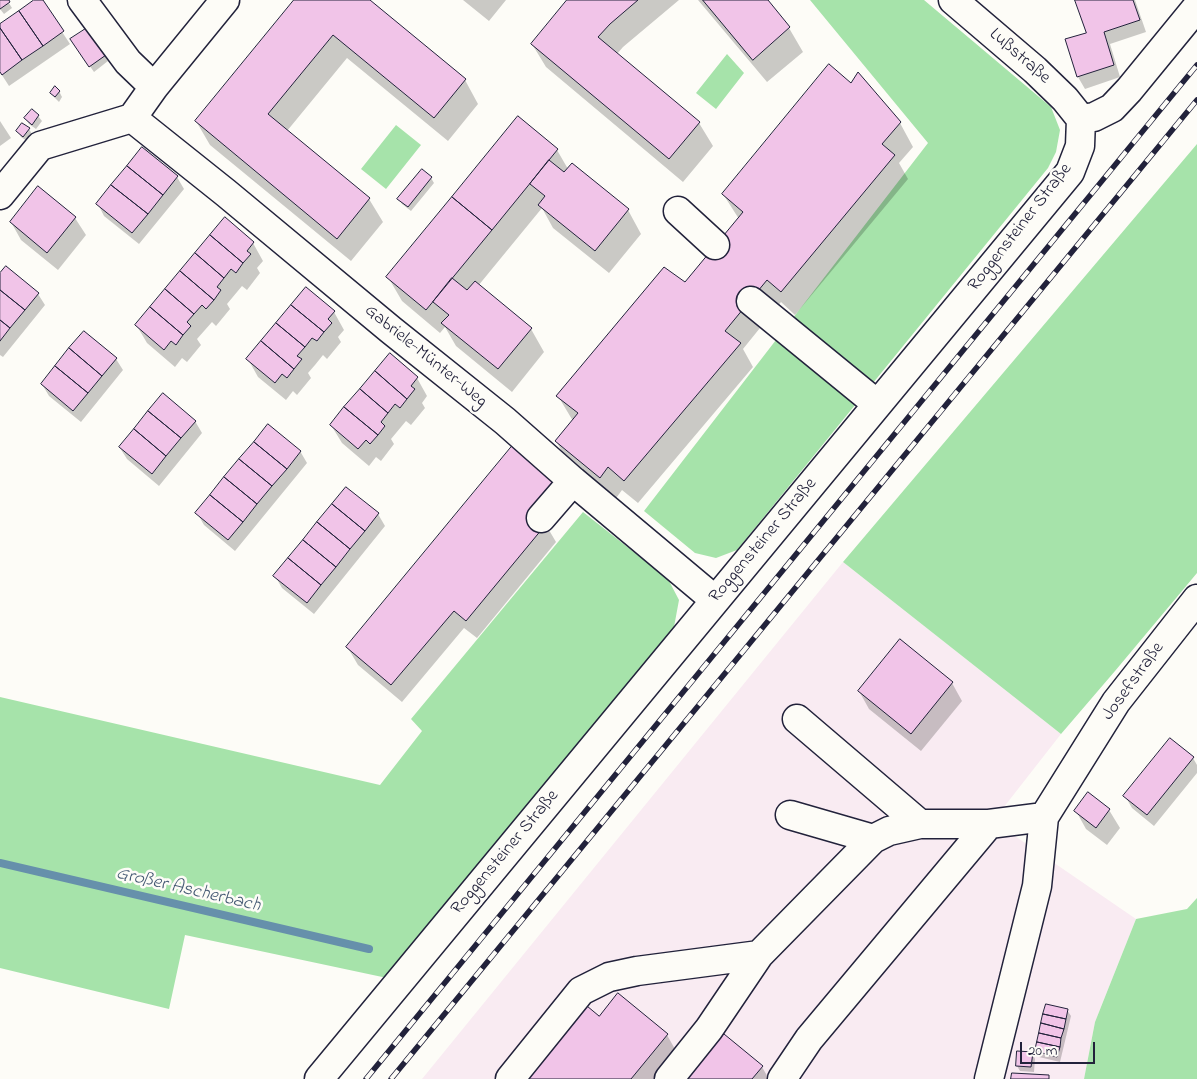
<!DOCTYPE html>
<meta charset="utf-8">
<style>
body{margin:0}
#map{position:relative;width:1197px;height:1079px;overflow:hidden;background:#fdfcf7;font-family:"Indie Flower",sans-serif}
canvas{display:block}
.scale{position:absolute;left:1020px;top:1042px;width:75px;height:22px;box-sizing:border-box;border:2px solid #22223b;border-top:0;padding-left:6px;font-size:15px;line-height:18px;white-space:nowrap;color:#22223b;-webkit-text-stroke:4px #fdfcf7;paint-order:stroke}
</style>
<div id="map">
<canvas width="1197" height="1079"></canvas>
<div class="scale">20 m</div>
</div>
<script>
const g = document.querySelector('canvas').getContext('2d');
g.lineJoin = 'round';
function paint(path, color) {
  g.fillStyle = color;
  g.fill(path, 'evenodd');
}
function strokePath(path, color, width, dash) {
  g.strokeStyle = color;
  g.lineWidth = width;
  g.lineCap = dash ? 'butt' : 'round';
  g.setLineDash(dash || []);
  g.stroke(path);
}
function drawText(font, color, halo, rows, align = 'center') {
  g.font = font + ' "Indie Flower",sans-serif';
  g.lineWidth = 5;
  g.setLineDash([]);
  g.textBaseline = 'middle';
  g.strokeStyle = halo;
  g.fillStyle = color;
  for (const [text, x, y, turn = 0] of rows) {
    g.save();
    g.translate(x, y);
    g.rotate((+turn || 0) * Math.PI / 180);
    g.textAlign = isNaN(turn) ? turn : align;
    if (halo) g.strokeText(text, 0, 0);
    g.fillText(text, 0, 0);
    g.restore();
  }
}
paint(new Path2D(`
 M843,562L1061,734L993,821L1136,919L1095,1022L1084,1079H422Z`), '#f9ebf2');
paint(new Path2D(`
 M810,0H924L1051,107L1060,130L1056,152L1048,168L737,550L716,558L695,553L644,511L928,143Z
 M727,54L744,73L716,109L696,93Z
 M396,125L421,145L386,189L361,169Z
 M1197,144V573L1115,671L1061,734L843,562Z
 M583,512L668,579L679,600L674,627L387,978L185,935L169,1009L0,968V697L380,785L422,731L411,719Z
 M1197,898V1079H1084L1095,1022L1136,919L1187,909Z`), '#a6e3aa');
paint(new Path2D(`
 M0,0H7L12,8L4,14L0,9Z
 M37,0H41L70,44L9,86L0,72V25Z
 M296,0H367L465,80L478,104L448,141L347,58L287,131L369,199L383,222L351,261L210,145L196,121Z
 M463,0H506L489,21Z
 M568,0H679L623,47L617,54L699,123L713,146L683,182L546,67L532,44Z
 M698,0H766L789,28L803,52L767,82Z
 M1077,0H1135L1146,32L1110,44L1120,77L1085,89L1078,77L1067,40L1087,34Z
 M75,45L105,56L108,61L94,72Z
 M59,91L62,97L59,102L55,98L52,93Z
 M38,116L42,121L36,129L29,124L26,119Z
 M0,121L11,138L0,146Z
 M900,123L913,147L899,163L908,179L795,315L781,302L743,349L753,367L638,503L622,490L614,501L570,465L556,441L573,421L558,396L686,284L739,219L723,194Z
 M29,129L32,134L27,141L21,137L18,131Z
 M557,150L568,169L628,210L641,234L609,273L553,228L542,208L478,286L531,329L544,352L512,392L456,346L445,327L440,333L402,301L388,277Z
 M177,177L184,189L139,244L104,216L98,204Z
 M431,178L434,183L411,211L402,204L399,199Z
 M75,218L86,235L58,270L21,240L11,222Z
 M253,243L263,261L257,268L260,273L247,290L242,286L227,304L230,309L216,326L212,322L197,339L201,345L187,362L182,358L175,367L147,343L137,326Z
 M0,275L38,294L45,305L3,357L0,355Z
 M334,312L344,330L338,337L341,342L327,359L323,355L315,365L308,373L311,378L297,395L293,391L286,400L258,377L248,359Z
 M116,359L123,370L81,422L49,396L42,384Z
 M417,378L427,396L422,403L425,408L411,425L406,421L391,439L394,444L381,461L376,457L369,466L342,443L331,425Z
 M195,421L202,433L159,486L127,459L120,448Z
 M300,451L307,463L235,551L204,525L197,513Z
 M347,488L378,514L385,526L314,614L282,588L275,576Z
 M546,525L556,542L477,638L464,628L402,702L358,665L348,648Z
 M952,683L962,701L921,751L869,709L859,691Z
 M1193,758L1197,765V773L1154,826L1132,808L1125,796Z
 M1088,794L1109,810L1120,828L1107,845L1086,829L1076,811Z
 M1046,1005L1067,1010L1071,1016L1060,1062L1039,1057L1036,1051Z
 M599,1017L667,1035L680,1058L663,1079H528Z
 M1032,1053L1035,1059L1034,1072L1020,1071L1017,1066Z
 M762,1067L769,1079H688Z`), '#0003');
strokePath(new Path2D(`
 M0,863L369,949`), '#6690ab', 8);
const building = new Path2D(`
 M0,0H9L10,2L0,9Z
 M34,0H43L64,31L43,46L19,11Z
 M294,0H370L466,79L434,118L333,35L268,114L370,198L337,239L195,121Z
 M567,0H638L610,24L598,37L700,122L669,159L531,44Z
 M703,0H768L790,27L753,60Z
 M1075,0H1133L1140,20L1104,32L1114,65L1077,77L1065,39L1086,33Z
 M19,11L43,46L22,60L0,28V24Z
 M0,28L22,60L2,75L0,72Z
 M87,28L106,55L89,67L70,39Z
 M829,64L851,83L858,72L901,122L882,144L895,155L781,292L767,280L725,331L741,343L624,481L608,467L600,478L555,441L578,413L556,396L664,267L685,282L743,212L722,194Z
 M55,86L60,91L55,97L50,93Z
 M32,109L39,115L32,125L24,118Z
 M518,116L558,149L492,230L452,197Z
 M22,123L30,128L23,137L16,131Z
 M142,147L178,176L163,195L127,166Z
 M549,160L564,172L572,163L629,209L595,251L538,205L545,196L530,184Z
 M127,166L163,195L148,214L111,185Z
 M422,169L432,177L408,207L397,199Z
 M111,185L148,214L132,233L96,204Z
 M38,186L76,217L47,253L10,222Z
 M452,197L492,230L426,310L386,277Z
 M225,217L254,242L247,251L251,254L243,263L210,235Z
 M210,235L243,263L236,273L231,269L224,278L195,253Z
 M195,253L224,278L217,287L221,290L214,300L180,271Z
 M6,266L39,293L25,310L0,290V273Z
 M180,271L214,300L206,309L202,305L194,314L165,289Z
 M452,278L467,290L475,281L532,328L498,369L441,323L449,315L433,302Z
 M306,287L335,311L328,319L332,323L324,332L291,305Z
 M165,289L194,314L187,322L191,326L183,335L150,307Z
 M0,290L25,310L10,328L0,320Z
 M291,305L324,332L317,341L312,338L305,347L276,323Z
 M150,307L183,335L176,345L171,341L164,350L135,325Z
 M0,320L10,328L0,341Z
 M276,323L305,347L297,356L302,359L294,369L261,341Z
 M84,331L117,358L102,376L69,348Z
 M261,341L294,369L287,378L282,374L275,383L246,359Z
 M69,348L102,376L88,393L55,366Z
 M390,353L418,377L411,386L415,389L407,399L375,371Z
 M55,366L88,393L73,411L41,384Z
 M375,371L407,399L400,408L395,404L388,413L360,389Z
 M360,389L388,413L381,422L385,426L378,435L344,407Z
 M163,393L196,421L181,438L148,411Z
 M344,407L378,435L370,444L366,440L358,449L330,425Z
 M148,411L181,438L166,456L134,429Z
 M268,424L301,451L287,469L254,442Z
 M134,429L166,456L152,474L119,447Z
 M254,442L287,469L272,486L239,459Z
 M513,445L557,482L547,523L466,621L454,611L391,685L346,647Z
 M239,459L272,486L257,504L224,477Z
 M224,477L257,504L243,522L210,495Z
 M346,487L379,513L365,531L332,504Z
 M210,495L243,522L228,540L195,513Z
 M332,504L365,531L350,549L317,522Z
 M317,522L350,549L336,567L303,540Z
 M303,540L336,567L321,585L288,558Z
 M288,558L321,585L307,603L273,576Z
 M900,639L953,682L911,734L858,691Z
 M1170,738L1194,757L1147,815L1123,796Z
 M1088,792L1110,809L1096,828L1074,811Z
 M618,993L668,1034L631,1079H527L587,1006L599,1016Z
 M1046,1004L1068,1009L1066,1019L1043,1014Z
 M1043,1014L1066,1019L1064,1029L1041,1023Z
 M1041,1023L1064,1029L1061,1038L1039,1033Z
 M1039,1033L1061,1038L1060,1047L1037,1042Z
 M724,1034L763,1066L752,1079H687Z
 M1037,1042L1060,1047L1057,1057L1035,1051Z
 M1017,1051L1033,1052L1031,1067L1016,1066Z
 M1012,1073L1049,1075V1079H1011Z`);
paint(building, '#f1c4e8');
strokePath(building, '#22223b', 1);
const minor = new Path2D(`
 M82,0L128,62L154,87
 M953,0L1035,70L1065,99L1081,119
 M132,118L226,193L391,330L505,421L573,481L715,600
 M1081,119L1094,117L1112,108L1129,90L1197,7
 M0,195L40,146L132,118L154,87L225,0
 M678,211L715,245
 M751,301L877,404
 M541,518L573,481
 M797,719L920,824
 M790,815L873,839
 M319,1079L1070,172L1080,146L1081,119
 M510,1079L581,991L609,977L637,971L759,955
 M669,1079L709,1029L759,955L873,839L889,831L920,824H989L1044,817
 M782,1079L809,1039L989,824
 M989,1079L1037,886L1044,817L1116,702L1197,599`);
strokePath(minor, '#22223b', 31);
strokePath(minor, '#fdfcf7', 28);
const rail = new Path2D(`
 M366,1079L1197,65
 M391,1079L1197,100`);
strokePath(rail, '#22223b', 5.5);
strokePath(rail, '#fdfcf7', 4, [11]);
drawText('18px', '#22223b', '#fdfcf7', [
 ["Lußstraße",1019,57,41],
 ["Roggensteiner Straße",1021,228,-52],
 ["Gabriele-Münter-Weg",425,357,39],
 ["Roggensteiner Straße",764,541,-50],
 ["Josefstraße",1134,682,-54],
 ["Roggensteiner Straße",506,853,-50]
]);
drawText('italic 19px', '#445973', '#fdfcf7', [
 ["Großer Ascherbach",188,891,13]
]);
</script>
